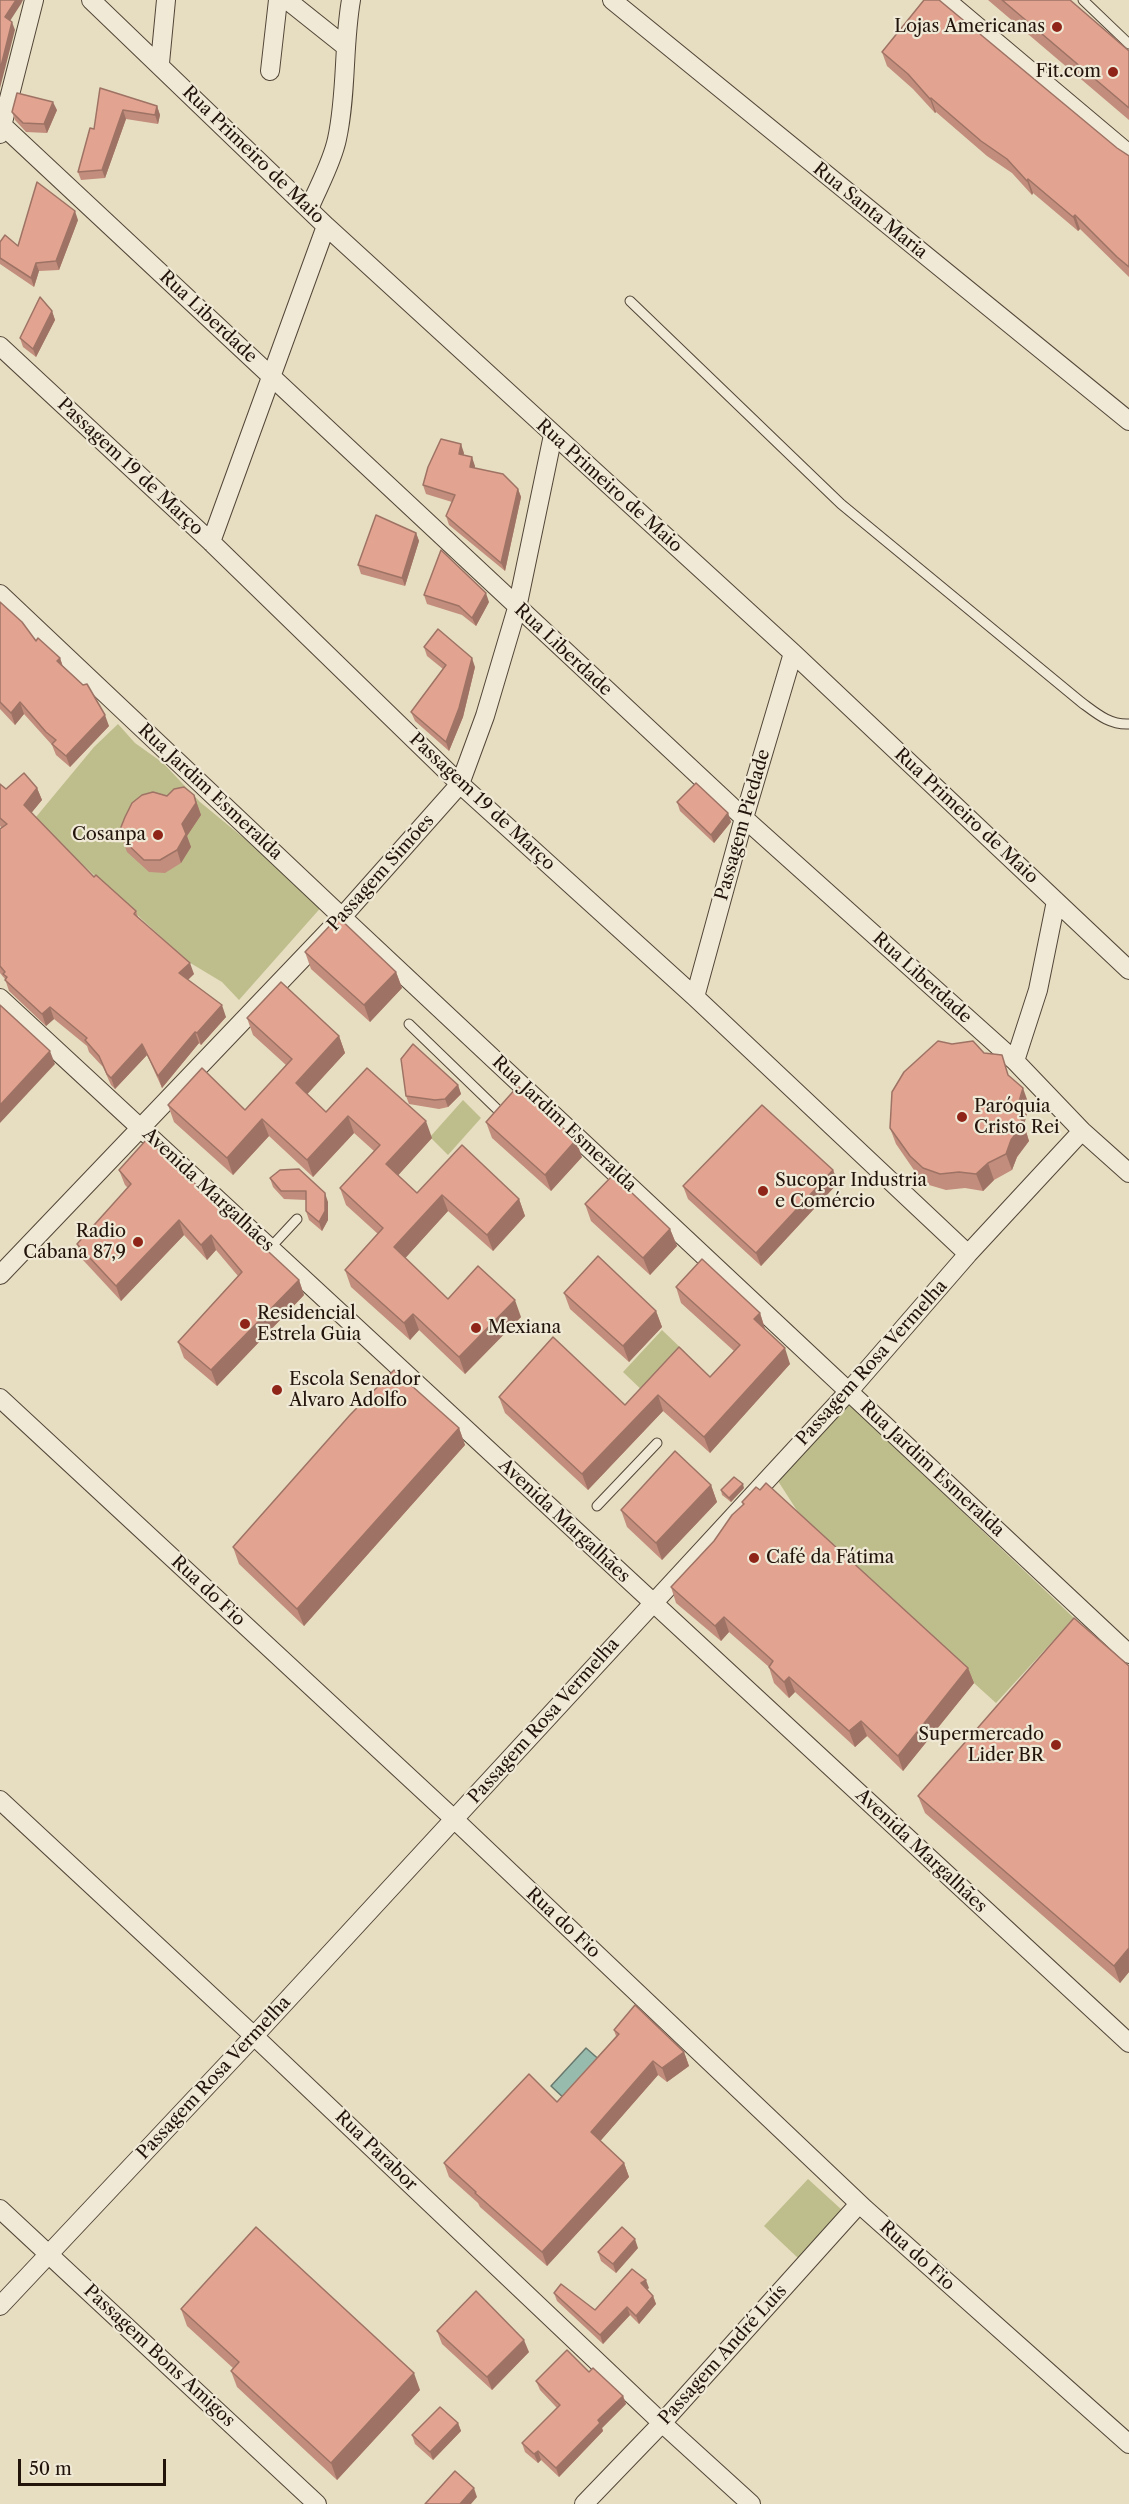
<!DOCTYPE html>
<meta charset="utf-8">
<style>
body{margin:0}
#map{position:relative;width:1129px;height:2504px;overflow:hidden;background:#e7ddc0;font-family:"Libre Caslon Text",serif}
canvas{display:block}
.scale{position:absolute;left:18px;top:2459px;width:148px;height:27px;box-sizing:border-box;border:3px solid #22130b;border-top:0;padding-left:8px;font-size:18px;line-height:21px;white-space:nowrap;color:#22130b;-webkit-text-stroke:4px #efe9d6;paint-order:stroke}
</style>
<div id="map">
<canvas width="1129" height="2504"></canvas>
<div class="scale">50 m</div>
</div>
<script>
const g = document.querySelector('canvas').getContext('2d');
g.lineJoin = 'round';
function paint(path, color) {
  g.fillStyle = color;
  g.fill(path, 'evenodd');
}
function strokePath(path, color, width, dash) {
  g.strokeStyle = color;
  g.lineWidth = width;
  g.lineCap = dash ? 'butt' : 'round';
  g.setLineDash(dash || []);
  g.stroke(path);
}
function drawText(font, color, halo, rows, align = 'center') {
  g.font = font + ' "Libre Caslon Text",serif';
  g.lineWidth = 4.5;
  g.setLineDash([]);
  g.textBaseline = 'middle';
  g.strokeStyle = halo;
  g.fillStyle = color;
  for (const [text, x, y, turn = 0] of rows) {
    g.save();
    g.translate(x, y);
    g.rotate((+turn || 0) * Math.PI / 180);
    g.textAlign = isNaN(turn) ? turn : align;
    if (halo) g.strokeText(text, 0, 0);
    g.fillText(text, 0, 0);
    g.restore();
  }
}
paint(new Path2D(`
 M118,724L135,743L163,763L200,802L324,904L239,1000L222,982L187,961L81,863L36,817L94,747Z
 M463,1100L481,1118L448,1155L430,1137Z
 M662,1330L685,1352L646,1394L623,1372Z
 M849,1404L1074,1618L996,1703L816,1540L778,1481Z
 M808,2179L842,2210L798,2258L764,2226Z`), '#bebe8d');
const water = new Path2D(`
 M586,2048L603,2063L568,2102L551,2086Z`);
paint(water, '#97bcae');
strokePath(water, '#68786d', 1.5);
const service = new Path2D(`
 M1083,0L1129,44
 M630,301L841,504L1081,702C1096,713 1109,725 1129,724
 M409,1024L500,1112
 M270,1248L297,1219
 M597,1506L657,1443`);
const minor = new Path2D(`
 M91,0L326,226L793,653L1129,970
 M287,0L346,47
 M612,0L1129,421
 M946,0L1129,154
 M160,63L166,0
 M270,71L278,0
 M0,123L744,818L1015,1061L1082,1131L1129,1173
 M0,134L34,0
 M309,209C318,187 332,163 337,139C347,93 343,46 351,0
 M0,346L211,542L460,784L695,997L968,1254
 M211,542L326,226
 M0,594L342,917L1129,1654
 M695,997L744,818L793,653
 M0,998L1129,2043
 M1015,1061L1038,990L1056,901
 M0,1275L342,917L460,784L485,716L517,608L553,435
 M0,1398L454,1819L865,2209L1129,2444
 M0,1800L254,2036L662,2423L751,2504
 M0,2209L317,2504
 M0,2306L254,2036L849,1391L968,1254L1082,1131
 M584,2504L662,2423L859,2204`);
strokePath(service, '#534638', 11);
strokePath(minor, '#534638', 20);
strokePath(service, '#efe9d6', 9);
strokePath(minor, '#efe9d6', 18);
paint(new Path2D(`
 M988,0H1070L1129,51V120Z
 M882,52L1117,148L1129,156V277L1080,229L1078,231L1033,193L1032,195L1012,173L987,156L936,112L935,113L913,89L887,66Z
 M100,88L157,106L160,115L158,124L126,119L105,178L81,180L78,172L94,129Z
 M57,110L47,133L26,132L15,120L12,112Z
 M78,220L59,270L39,271L34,287L0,264V242L18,246Z
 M52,311L55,320L36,357L23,347L20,338Z
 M464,453L463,455L475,466V468L518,489L521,497L505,571L449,525L446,516L452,502L426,494L423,485Z
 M416,533L419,541L405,586L361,574L358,565Z
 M424,595L489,602L476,626L462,615L427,604Z
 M0,602L36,641L60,658L63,667L109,726L70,767L56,755L52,745L24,714L15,725L0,709Z
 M424,647L475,667L463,717L449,751L415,721L411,712L443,669L427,656Z
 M0,784L6,789L37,788L42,800L31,813L94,877L136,911L138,917L194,974L188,980L226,1017L201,1045L199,1043L162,1088L147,1055L115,1089L111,1085L103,1067L89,1052L87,1046L54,1019L46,1026L9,991L5,979L0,973V829L2,828L0,826Z
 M194,795L201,815L187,836L191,847L181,863L165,873L149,872L127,852L122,839L167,796Z
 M677,802L728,813L731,822L714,843L680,811Z
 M305,952L396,972L402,988L370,1022L311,969Z
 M247,1018L339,1036L345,1053L307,1094L326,1112L367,1068L432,1138L398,1175L417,1193L519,1199L525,1216L493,1251L448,1211L405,1258L448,1299L521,1317L465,1374L419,1330L410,1340L351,1287L345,1270L378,1234L346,1205L340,1188L374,1151L354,1133L313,1177L269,1136L233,1175L174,1122L168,1105L245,1110L286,1065L253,1035Z
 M984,1053L1009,1076L1029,1105L1024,1125L1029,1141L1017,1157L1012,1170L994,1180L983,1191L965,1188L946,1190L929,1185L916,1173L896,1144L890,1128Z
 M458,1085L461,1094L448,1107L439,1109L409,1104L406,1096Z
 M486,1122L582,1157L551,1191L492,1138Z
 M119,1170L299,1280L304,1295L217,1386L184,1358L178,1342L238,1276L216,1250L207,1260L184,1235L121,1301L83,1260L77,1244L128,1188L125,1185Z
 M280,1170L328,1202V1220L322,1231L309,1220L306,1211V1200L284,1199L273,1187L270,1178Z
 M833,1170L838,1183L761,1266L688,1199L683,1186Z
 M585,1204L670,1229L677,1246L650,1275L591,1221Z
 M676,1287L760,1313L765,1329L790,1364L710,1453L663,1411L588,1490L505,1413L499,1397L625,1405L710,1377L734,1351L681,1303Z
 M564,1293L656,1311L662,1327L629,1362L570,1309Z
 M459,1428L465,1445L304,1626L239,1564L233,1547Z
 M711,1485L717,1502L662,1560L627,1527L621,1510Z
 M744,1488L731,1502L722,1495L721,1490Z
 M742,1502L968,1668L974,1683L903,1771L867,1736L855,1747L795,1692L789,1698L774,1683L769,1667L729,1632L721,1641L676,1603L671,1587L714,1541L743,1505Z
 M1129,1666V1972L1120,1983L925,1813L918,1796Z
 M614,2030L684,2052L689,2066L667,2082L658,2075L600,2141L624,2163L629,2177L547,2266L480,2207L478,2203L449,2177L444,2163L557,2102L616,2036Z
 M638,2248L616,2273L601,2261L598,2252Z
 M649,2288L647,2290L653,2296L656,2304L639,2324L630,2315L603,2344L557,2301L554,2293L595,2310Z
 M181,2309L420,2390L337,2480L237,2387L231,2371L233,2368L187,2326Z
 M437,2331L529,2352L492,2390L442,2344Z
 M589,2372L623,2396L626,2404L602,2428L603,2431L559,2477L541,2460L538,2463L525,2452L522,2443L557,2408L540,2390L536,2381Z
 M458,2423L461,2431L433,2460L415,2444L412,2435Z`), '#c28d7c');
paint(new Path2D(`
 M16,0H23L21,4L8,24L5,17Z
 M12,22L15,30L0,88V70Z
 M931,98L936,112L935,113L930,99Z
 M53,102L57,110L47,133L44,124Z
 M157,106L160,115L158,124L155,115Z
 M123,110L126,119L105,178L102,170Z
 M1028,179L1033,193L1032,195L1027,181Z
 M75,211L78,220L59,270L56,261Z
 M1075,215L1080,229L1078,231L1073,217Z
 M36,263L39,271L34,287L31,278Z
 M52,311L55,320L36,357L33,349Z
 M461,444L464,453L462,463L459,454Z
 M472,457L475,466L473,475L470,467Z
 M518,489L521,497L505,571L501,563Z
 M416,533L419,541L405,586L402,578Z
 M486,593L489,602L476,626L472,618Z
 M60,658L64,670L57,661Z
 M472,658L475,667L463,717L449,751L446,742Z
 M20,702L24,714L15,725L11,713Z
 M105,715L109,726L70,767L66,756Z
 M37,788L42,800L28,817L24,805Z
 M194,795L201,815L187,836L191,847L181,863L177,850L182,824Z
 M728,813L731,822L714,843L711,835Z
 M190,963L194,974L183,984L179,973Z
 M396,972L402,988L370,1022L364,1005Z
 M222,1005L226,1017L201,1045L197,1033Z
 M50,1007L54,1019L46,1026L42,1014Z
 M195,1032L199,1043L162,1088L158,1076Z
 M339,1036L345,1053L302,1100L296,1083Z
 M142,1044L147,1055L115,1089L111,1078Z
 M50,1051L55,1064L0,1123V1105Z
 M458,1085L461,1094L448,1107L445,1099Z
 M1023,1088L1029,1105L1024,1125L1029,1141L1017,1157L1012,1170L1006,1154Z
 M348,1116L354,1133L313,1177L307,1160Z
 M262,1119L269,1136L233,1175L227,1158Z
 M426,1121L432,1138L393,1181L386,1164Z
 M576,1140L582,1157L551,1191L545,1175Z
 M988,1163L994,1180L983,1191L976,1174Z
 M833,1170L838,1183L761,1266L756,1253Z
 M325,1193L328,1202V1220L322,1231L319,1222Z
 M442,1195L448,1211L400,1264L394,1247Z
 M519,1199L525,1216L493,1251L487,1235Z
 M179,1220L184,1235L121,1301L116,1286Z
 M670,1229L677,1246L650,1275L643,1258Z
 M211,1235L216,1250L207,1260L201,1245Z
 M299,1280L304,1295L217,1386L211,1370Z
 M515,1300L521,1317L465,1374L459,1357Z
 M656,1311L662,1327L629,1362L623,1346Z
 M760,1313L765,1329L760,1335L754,1319Z
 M413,1314L419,1330L410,1340L404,1323Z
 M785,1348L790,1364L710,1453L704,1437Z
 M658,1395L663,1411L588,1490L582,1474Z
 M459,1428L465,1445L304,1626L297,1609Z
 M743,1484L744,1488L731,1502L729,1498Z
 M711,1485L717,1502L662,1560L656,1543Z
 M724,1617L729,1632L721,1641L715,1626Z
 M968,1668L974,1683L903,1771L898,1756Z
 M789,1677L795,1692L789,1698L784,1682Z
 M861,1721L867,1736L855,1747L849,1731Z
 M1129,1948V1972L1120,1983L1114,1966Z
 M684,2052L689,2066L667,2082L662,2068Z
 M653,2061L658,2075L596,2146L591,2132Z
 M624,2163L629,2177L547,2266L542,2252Z
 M635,2239L638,2248L616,2273L613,2264Z
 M646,2280L649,2288L644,2292L641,2283Z
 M653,2296L656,2304L639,2324L636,2316Z
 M627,2307L630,2315L603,2344L600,2335Z
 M524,2340L529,2352L492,2390L487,2377Z
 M414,2373L420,2390L337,2480L331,2463Z
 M623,2396L626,2404L602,2428L603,2431L559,2477L556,2468L598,2420Z
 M458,2423L461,2431L433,2460L430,2452Z
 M538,2451L541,2460L538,2463L534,2454Z
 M474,2488L477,2497L471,2504H460Z`), '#9e7365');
const building = new Path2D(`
 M0,0H16L5,17L12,22L0,70Z
 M924,0H939L1117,148L1129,156V267L1117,257L1075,215L1073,217L1028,179L1027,181L1007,159L981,141L931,98L930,99L908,74L882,52Z
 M1002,0H1070L1129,51V108Z
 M100,88L157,106L155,115L123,110L102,170L78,172L90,128L94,129Z
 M17,93L53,102L44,124L23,123L12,112Z
 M37,182L75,211L56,261L36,263L31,278L0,258V242L5,235L18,246Z
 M40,297L52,311L33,349L20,338Z
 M441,439L461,444L459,454L472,457L470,467L503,474L518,489L501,563L446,516L455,495L423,485L428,467Z
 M376,515L416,533L402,578L358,565Z
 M441,550L486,593L472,618L459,606L424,595Z
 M0,602L22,622L36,641L38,638L60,658L57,661L83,685L87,684L105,715L66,756L52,744L56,740L46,732L20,702L11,713L0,702Z
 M438,629L472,658L459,708L446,742L411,712L446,665L424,647Z
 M24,773L37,788L24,805L94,877L96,875L136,911L134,914L190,963L179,973L222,1005L197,1033L195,1032L158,1076L142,1044L111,1078L107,1074L99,1056L85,1040L87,1038L50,1007L42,1014L5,980L7,977L3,974L5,972L0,966V829L7,824L0,818V784L6,789Z
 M696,783L728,813L711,835L677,802Z
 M184,787L194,795L196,803L182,824L186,834L177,850L160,860H144L122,839L121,827L125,817L132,803L142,795L153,792L167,796L174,789Z
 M338,917L396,972L364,1005L305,952Z
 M281,982L339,1036L296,1083L304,1091L326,1112L367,1068L426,1121L386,1164L417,1193L462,1145L519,1199L487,1235L442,1195L394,1247L448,1299L478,1266L515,1300L459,1357L413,1314L404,1323L345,1270L383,1228L340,1188L380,1145L348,1116L307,1160L262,1119L227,1158L168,1105L202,1068L245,1110L292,1059L247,1018Z
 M0,1005L50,1051L0,1105Z
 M938,1041L952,1044L973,1041L984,1053L1002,1055L1008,1075L1023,1088L1017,1108L1023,1124L1011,1140L1006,1154L988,1163L976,1174L959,1172L940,1174L923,1168L910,1156L890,1128L892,1092L904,1072Z
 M413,1044L458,1085L445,1099L435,1100L406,1096L401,1059Z
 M518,1086L576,1140L545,1175L486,1122Z
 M762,1105L833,1170L756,1253L683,1186Z
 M147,1139L299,1280L211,1370L178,1342L242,1272L211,1235L201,1245L179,1220L116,1286L77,1244L131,1184L119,1170Z
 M299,1169L325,1193V1211L319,1222L306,1211V1191H281L270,1178L280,1170Z
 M613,1175L670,1229L643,1258L585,1204Z
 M598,1256L656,1311L623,1346L564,1293Z
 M702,1259L760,1313L754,1319L785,1348L704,1437L658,1395L582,1474L499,1397L553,1337L625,1405L679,1347L710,1377L740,1345L676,1287Z
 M394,1370L459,1428L297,1609L233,1547L350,1415Z
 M675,1451L711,1485L656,1543L621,1510Z
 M734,1477L743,1484L729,1498L721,1490Z
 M766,1483L968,1668L898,1756L861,1721L849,1731L789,1677L784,1682L769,1667L773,1661L724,1617L715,1626L671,1587L714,1541L732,1515L744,1504L742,1502L756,1487L760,1490Z
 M1074,1618L1129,1666V1948L1114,1966L918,1796Z
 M635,2005L684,2052L662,2068L653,2061L591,2132L624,2163L542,2252L475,2193L476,2192L444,2163L529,2074L557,2102L619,2034L614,2030Z
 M256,2227L414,2373L331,2463L231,2371L239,2362L181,2309Z
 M622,2227L635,2239L613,2264L598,2252Z
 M632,2269L646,2280L641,2283L653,2296L636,2316L627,2307L600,2335L554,2293L561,2284L595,2310Z
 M476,2291L524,2340L487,2377L437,2331Z
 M567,2350L589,2372L593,2368L623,2396L598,2420L600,2423L556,2468L538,2451L534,2454L522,2443L560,2405L536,2381Z
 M440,2407L458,2423L430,2452L412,2435Z
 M455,2471L474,2488L460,2504H425Z`);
paint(building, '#e2a490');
strokePath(building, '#9e7365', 1.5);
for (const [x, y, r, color] of [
 [1057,27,6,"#8f2418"],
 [1113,72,6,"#8f2418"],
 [158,835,6,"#8f2418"],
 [962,1117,6,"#8f2418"],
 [763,1191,6,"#8f2418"],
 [138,1242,6,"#8f2418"],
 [245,1324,6,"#8f2418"],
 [476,1328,6,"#8f2418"],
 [277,1390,6,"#8f2418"],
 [754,1558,6,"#8f2418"],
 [1056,1745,6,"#8f2418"]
]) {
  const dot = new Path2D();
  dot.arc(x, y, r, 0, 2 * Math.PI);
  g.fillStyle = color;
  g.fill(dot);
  strokePath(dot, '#efe9d6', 2);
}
drawText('18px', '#22130b', '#efe9d6', [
 ["Lojas Americanas",1045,27,"right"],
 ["Fit.com",1101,72,"right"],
 ["Cosanpa",146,835,"right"],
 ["Paróquia",974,1107],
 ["Cristo Rei",974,1128],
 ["Sucopar Industria",775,1181],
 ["e Comércio",775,1202],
 ["Radio",126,1232,"right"],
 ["Cabana 87,9",126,1253,"right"],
 ["Residencial",257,1314],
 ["Estrela Guia",257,1335],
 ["Mexiana",488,1328],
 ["Escola Senador",289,1380],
 ["Alvaro Adolfo",289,1401],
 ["Café da Fátima",766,1558],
 ["Supermercado",1044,1735,"right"],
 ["Lider BR",1044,1756,"right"]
], 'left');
drawText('18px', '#22130b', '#efe9d6', [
 ["Rua Primeiro de Maio",253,155,44],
 ["Rua Santa Maria",870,211,39],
 ["Rua Liberdade",208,317,43],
 ["Passagem 19 de Março",130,467,43],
 ["Rua Primeiro de Maio",609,486,42],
 ["Rua Liberdade",563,650,43],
 ["Rua Jardim Esmeralda",210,792,43],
 ["Passagem 19 de Março",482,802,43],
 ["Rua Primeiro de Maio",966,816,43],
 ["Passagem Piedade",743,825,-74],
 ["Passagem Simões",381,873,-48],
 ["Rua Liberdade",922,978,42],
 ["Rua Jardim Esmeralda",564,1124,43],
 ["Avenida Margalhães",208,1190,43],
 ["Passagem Rosa Vermelha",872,1363,-48],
 ["Rua Jardim Esmeralda",932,1469,43],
 ["Avenida Margalhães",564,1521,43],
 ["Rua do Fio",208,1591,43],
 ["Passagem Rosa Vermelha",544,1721,-48],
 ["Avenida Margalhães",921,1851,43],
 ["Rua do Fio",563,1923,43],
 ["Passagem Rosa Vermelha",214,2078,-47],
 ["Rua Parabor",376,2151,44],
 ["Rua do Fio",917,2256,42],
 ["Passagem André Luís",723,2355,-48],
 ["Passagem Bons Amigos",159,2356,43]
]);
</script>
